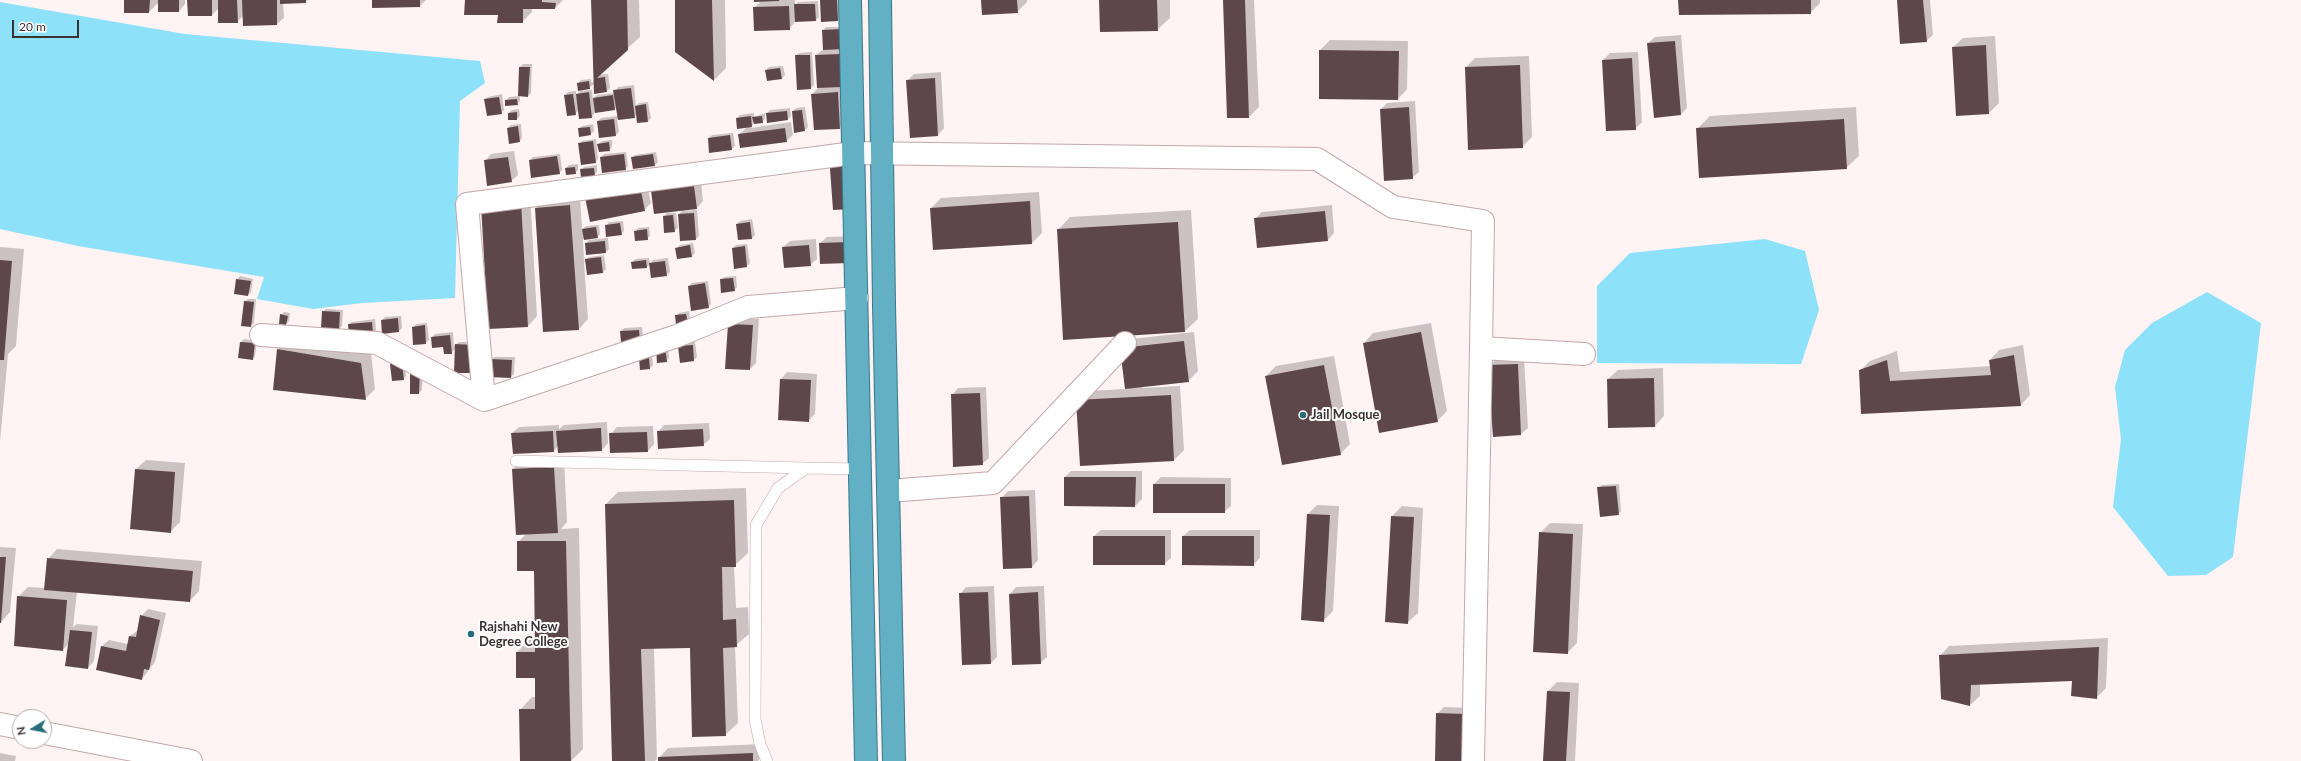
<!DOCTYPE html>
<style>
body{margin:0}
#map{position:relative;width:2301px;height:761px;overflow:hidden;background:#fff3f4;font-family:Lato,sans-serif}
canvas{display:block}
.north{position:absolute;left:12px;top:709px;width:40px;height:40px;box-sizing:border-box;background:#fff;border:1px solid #b1adad;border-radius:50%;rotate:260deg;font-size:11px;font-weight:700;line-height:16px;text-align:center;color:#3b3132}
.north::after{content:'';display:block;margin:auto;width:14px;height:18px;background:#286b7d;clip-path:polygon(50% 0,100% 100%,50% 72%,0 100%)}
.scale{position:absolute;left:12px;top:20px;width:67px;height:18px;box-sizing:border-box;border:2px solid #3b3132;border-top:0;padding-left:5px;font-size:12px;line-height:14px;white-space:nowrap;color:#3b3132;-webkit-text-stroke:3px #fff;paint-order:stroke}
</style>
<div id="map">
<canvas width="2301" height="761"></canvas>
<div class="north">N</div>
<div class="scale">20 m</div>
</div>
<script>
const g = document.querySelector('canvas').getContext('2d');
g.lineJoin = 'round';
function paint(path, color) {
  g.fillStyle = color;
  g.fill(path, 'evenodd');
}
function strokePath(path, color, width, dash) {
  g.strokeStyle = color;
  g.lineWidth = width;
  g.lineCap = dash ? 'butt' : 'round';
  g.setLineDash(dash || []);
  g.stroke(path);
}
function drawText(font, color, halo, rows, align = 'center') {
  g.font = font + ' Lato,sans-serif';
  g.lineWidth = 4;
  g.setLineDash([]);
  g.textBaseline = 'middle';
  g.strokeStyle = halo;
  g.fillStyle = color;
  for (const [text, x, y, turn = 0] of rows) {
    g.save();
    g.translate(x, y);
    g.rotate((+turn || 0) * Math.PI / 180);
    g.textAlign = isNaN(turn) ? turn : align;
    if (halo) g.strokeText(text, 0, 0);
    g.fillText(text, 0, 0);
    g.restore();
  }
}
paint(new Path2D(`
 M0,2L185,34L480,61L485,83L460,101L455,298L363,303L313,309L257,299L264,277L78,246L0,229Z
 M1765,239L1805,251L1819,310L1801,364L1597,363V286L1630,253Z
 M2207,292L2261,323L2233,557L2206,575L2168,576L2113,507L2121,439L2115,387L2125,350L2152,323Z`), '#8de1f9');
paint(new Path2D(`
 M125,0H185V4L179,11L159,2L149,12Z
 M188,0H308L305,2L283,3L284,18L277,24L244,25V15L237,22L219,8L212,15Z
 M373,0H426L420,6Z
 M466,0H563L555,8H532V12L522,22Z
 M592,0H639L640,37L598,75L608,74L610,88L607,91L594,84L589,88L578,83L581,80L591,79L592,83L594,81Z
 M676,0H725L726,68L714,80L676,51Z
 M755,0H795V5L798,2L818,1L819,17L816,20L796,21L789,29L754,8L761,1Z
 M821,0H844V14L838,20Z
 M983,0H1027V2L1017,12Z
 M1100,0H1170V18L1157,30Z
 M1224,0H1254L1259,107L1249,117Z
 M1679,0H1820V3L1810,13Z
 M1898,0H1930L1933,35L1926,41Z
 M826,27H845L846,121L840,128L812,94L818,88L816,55L824,49L823,30Z
 M1681,35L1687,108L1681,114L1648,43L1655,37Z
 M1995,36L1999,103L1989,113L1957,115L1953,47L1963,38Z
 M1330,40L1408,41L1407,89L1398,99L1320,50Z
 M812,52L814,85L811,88L796,56L799,53Z
 M1638,52L1642,122L1635,129L1603,60L1610,53Z
 M1529,56L1532,137L1522,147L1466,67L1475,58Z
 M523,64H532L531,93L528,96H520V101L517,104L506,100L509,97L519,96L520,67Z
 M783,66L785,75L782,78L766,70L769,67Z
 M941,72L944,128L938,135L907,81L914,74Z
 M634,85L636,106L639,103L648,102L651,118L648,121L637,114L634,117L617,119L619,132L616,135L598,121L601,118L618,116L617,107L615,109L595,112L592,117L580,118L579,110L575,114L565,95L568,92L576,91V95L580,91L592,90L593,99L597,95L615,93L618,87Z
 M502,94L504,110L501,113L485,100L488,97Z
 M1415,101L1419,172L1412,178L1381,109L1387,103Z
 M805,107L808,127L805,130L793,111L796,108Z
 M1856,107L1859,156L1846,168L1697,129L1710,116Z
 M790,108L791,116L788,119L767,113L770,110Z
 M519,109L520,116L517,119L509,113L512,110Z
 M754,113V117L765,113V119L762,122L754,123L750,128L791,122L793,135L786,141L739,135L748,126L737,118L740,115Z
 M521,124L522,138L519,142L508,128L511,125Z
 M593,124L594,131L591,134L580,136L579,129L582,126Z
 M733,133L735,146L732,149L710,152L709,138L712,135Z
 M596,139L598,159L595,162L579,144L582,141Z
 M612,140V147L609,150L598,144L602,141Z
 M514,151L518,175L511,181L485,161L491,154Z
 M626,152L628,166L625,169L601,157L604,154Z
 M656,152L658,162L655,165L632,158L635,155Z
 M560,154L562,170L559,173L530,160L533,157Z
 M578,164V170L575,173L566,168L569,165Z
 M597,165V172L594,175L581,170L584,167Z
 M700,172L703,201L697,208L684,209V211L697,210L699,236L696,239L679,214L684,209L655,213Z
 M646,180L651,203L644,210L593,191Z
 M530,192L537,316L528,326L482,204Z
 M1039,192L1042,233L1032,243L934,249L931,208L941,198Z
 M580,196L582,230L586,226L599,225L600,234L597,237L583,239L584,261L589,257L604,255L606,269L603,272L584,262L588,319L579,329L536,208L546,199Z
 M1332,205L1334,233L1328,240L1258,247L1255,219L1262,212Z
 M1191,210L1198,319L1185,331L1058,230L1070,217Z
 M667,213H676L678,228L674,231L664,216Z
 M752,219L755,235L752,238L737,224L740,221Z
 M623,221L624,231L621,234L606,226L609,222Z
 M649,227L650,236L647,239L635,231L638,228Z
 M855,236V256L820,243L827,237Z
 M608,238L609,249L606,252L586,243L589,240Z
 M816,239L817,259L810,265L783,247L790,241Z
 M693,243L695,253L692,256L677,248L680,245Z
 M747,244L750,263L747,266L733,248L736,245Z
 M0,247L24,249L16,346L8,354L0,442Z
 M649,258L650,263L653,260L668,258L670,272L666,275L650,264L647,267L633,268L632,262L635,259Z
 M240,276L253,279L251,292L248,295L237,279Z
 M736,276L737,287L734,290L721,280L724,277Z
 M708,281L711,304L708,307L689,286L692,283Z
 M248,299H256L254,323L251,326L244,302Z
 M326,309L343,310L342,326L339,329L323,312Z
 M689,311L690,319L687,322L676,316L679,313Z
 M284,312L290,313L289,321L286,324L281,315Z
 M401,316L402,328L399,331L382,320L385,317Z
 M736,318L759,319L756,363L750,369L726,368Z
 M375,319L376,330L373,333L349,325L352,322Z
 M427,323L429,340L426,343L413,327L416,324Z
 M1431,323L1447,411L1437,421L1364,343L1373,333Z
 M642,327L644,348L621,331L624,328Z
 M453,332L454,346L459,342H475L474,369L455,349L451,353L432,337L435,334Z
 M1194,332L1198,371L1188,381L1142,386V388L1180,386L1184,450L1174,460L1081,465L1087,391L1126,389L1131,339Z
 M244,339L257,341L255,356L252,359L241,342Z
 M288,339L371,353L375,389L365,399L274,389L278,349Z
 M695,342L697,357L694,360L679,346L682,343Z
 M668,345L669,358L666,361L658,362Z
 M2023,345L2030,395L2021,405L1862,413L1860,371L1870,361L1897,351L1900,372L1991,366L1990,360L1999,350Z
 M652,355L653,365L650,368L640,359Z
 M1334,356L1350,444L1340,454L1266,376L1276,366Z
 M494,357H515L514,374L511,377L490,376L491,360Z
 M1524,358L1528,428L1521,434L1493,436L1490,366L1496,359Z
 M405,361L406,376L403,379L391,365L394,362Z
 M1663,368L1664,416L1655,426L1608,379L1618,370Z
 M423,370L422,390L419,393H411Z
 M787,372L817,374L815,414L809,420L779,419L781,379Z
 M986,387L989,458L982,464L952,395L958,388Z
 M607,422L608,443L602,450L559,452L558,446L554,451L512,433L519,427L559,425V429L564,425Z
 M709,423L710,439L703,445L658,432L664,425Z
 M653,426L654,444L648,451L611,434L617,427Z
 M564,458L567,522L561,529L579,528L583,749L571,761H521L520,710L532,697H536V677L517,652L529,640H536L535,570L518,542L526,534L513,469L523,460Z
 M146,460L185,463L180,522L170,532L136,469Z
 M1071,471H1142V499L1135,506L1065,505V477Z
 M1161,477L1231,478V506L1224,512H1154V484Z
 M1619,484L1621,511L1618,514L1598,488L1602,485Z
 M746,488L748,553L734,566L736,608L748,607L749,634L735,646L738,723L725,735L691,647L654,648L657,759L655,761H613L606,504L618,492Z
 M1035,490L1038,560L1032,567L1001,498L1008,491Z
 M1317,505L1339,506L1333,611L1323,621L1308,514Z
 M1402,506L1423,508L1418,613L1408,622H1386L1392,516Z
 M1550,523L1583,524L1577,643L1567,653L1540,533Z
 M1101,530H1171V558L1164,564L1094,536Z
 M1190,530H1260V558L1253,565L1183,536Z
 M0,547L16,548L10,612L1,622Z
 M57,549L202,561L199,591L190,601L77,592L73,627L77,624L98,626L94,661L88,668L69,643L63,650L18,597L28,587L45,588L48,559Z
 M994,586L997,657L991,663L960,594L966,587Z
 M1044,586L1047,657L1040,663L1010,594L1016,587Z
 M148,609L166,613L155,662L142,679L102,646L109,640L128,644L130,636L138,630L141,616Z
 M2108,638L2106,688L2096,698L2073,680L1980,684V696L1970,705L1942,698L1940,656L1949,646Z
 M1557,682L1579,683L1575,761H1544L1548,691Z
 M1444,707L1472,708L1436,761L1437,714Z
 M762,744L763,755L758,761H659V758L668,748Z
 M0,753L16,756L15,761H0Z`), '#0003');
paint(new Path2D(`
 M124,0H150L149,13H124Z
 M158,0H179V12H158Z
 M187,0H212V16H188Z
 M218,0H237L238,23H218Z
 M242,0H277V25L243,26Z
 M280,0H306V3L280,4Z
 M372,0H420V7L372,8Z
 M465,0H542V2L556,3L555,9H523V23H497L498,15H464Z
 M591,0H627L628,50L597,78L605,77L607,92L594,94Z
 M675,0H712L714,81L675,52Z
 M754,0H779V1L754,2Z
 M820,0H837L838,21L821,22Z
 M981,0H1017L1018,13L982,15Z
 M1099,0H1157L1158,31L1100,32Z
 M1223,0H1245L1249,118H1227Z
 M1678,0H1811V14L1679,15Z
 M1897,0H1923L1927,42L1900,44Z
 M794,4H815L816,21L795,22Z
 M789,6L790,30L754,31L753,7Z
 M842,29L843,49L823,50L822,30Z
 M1675,41L1681,115L1654,118L1647,43Z
 M1986,45L1989,114L1956,116L1952,47Z
 M1319,50L1399,51L1398,100L1319,99Z
 M840,54L842,87L817,88L815,55Z
 M795,55H810L811,89L797,90Z
 M1632,58L1636,130L1606,131L1602,60Z
 M1520,65L1523,148L1468,150L1465,67Z
 M519,67H530L528,97L518,96Z
 M780,68L782,79L767,81L765,70Z
 M935,78L938,136L910,138L906,80Z
 M589,81L590,89L578,91L577,83Z
 M631,88L635,118L618,120L613,90Z
 M589,92L592,118L579,119L576,94Z
 M838,92L840,129L814,130L811,94Z
 M573,94L576,115L567,116L564,95Z
 M613,95L615,110L595,113L593,98Z
 M499,97L502,114L487,116L484,99Z
 M517,99L518,105L505,106V100Z
 M646,104L648,122L637,123L635,106Z
 M1409,107L1413,179L1384,181L1380,109Z
 M802,110L805,131L794,133L792,111Z
 M787,111L788,120L767,123L766,113Z
 M517,112V120H508V113Z
 M751,116L752,127L737,129L736,118Z
 M762,116L763,123L754,124L752,117Z
 M614,119L616,136L599,138L597,121Z
 M1844,119L1847,169L1699,178L1696,128Z
 M518,126L520,142L509,144L507,128Z
 M590,127L591,135L579,137L578,128Z
 M785,128L787,142L740,148L738,134Z
 M730,135L732,150L709,153L708,138Z
 M593,141L596,163L581,165L578,143Z
 M609,142L610,151L599,152L597,144Z
 M624,154L626,170L602,173L600,157Z
 M653,154L655,166L633,169L631,157Z
 M846,154L851,209L833,210L829,155Z
 M557,156L560,174L531,178L529,160Z
 M508,157L512,182L487,186L484,160Z
 M575,167L576,174L566,175L565,168Z
 M594,168L595,176L581,177L580,169Z
 M693,178L697,209L654,214L650,183Z
 M640,186L645,211L590,222L585,197Z
 M521,201L528,327L488,329L481,204Z
 M1030,201L1032,244L933,250L930,208Z
 M570,205L579,330L543,332L535,208Z
 M1325,211L1328,241L1257,248L1254,218Z
 M694,213L696,240L680,241L678,214Z
 M673,215L675,232L664,233L663,216Z
 M750,222L752,239L738,240L736,224Z
 M1178,222L1185,332L1063,340L1057,229Z
 M620,223L622,235L606,237L605,225Z
 M596,227L598,238L584,240L582,229Z
 M647,229L648,240L635,241L634,231Z
 M605,241L606,253L586,255L585,243Z
 M849,242V263L820,264L819,243Z
 M690,245L692,257L677,259L675,248Z
 M809,245L811,266L784,268L782,247Z
 M745,246L747,267L734,269L732,248Z
 M601,257L603,273L587,275L585,259Z
 M0,260L12,261L4,360H0Z
 M646,260L647,268L632,269L631,262Z
 M665,261L667,276L651,278L649,263Z
 M733,278L735,291L721,293L720,279Z
 M236,279L251,281L248,296L234,294Z
 M705,283L709,308L691,311L688,286Z
 M244,301L254,302L251,327L241,326Z
 M322,311L340,312L339,330L321,329Z
 M280,314L288,316L286,325L279,324Z
 M686,314L688,323L676,325L675,315Z
 M398,318L399,332L382,334L381,320Z
 M372,322L373,334L349,337L348,324Z
 M728,324L753,325L750,370L725,369Z
 M425,325L426,344L413,345L412,327Z
 M639,330L641,352L622,354L620,331Z
 M1421,332L1438,422L1379,433L1363,343Z
 M450,335L452,354H444L443,347L432,348L431,337Z
 M1184,341L1189,382L1125,389L1120,348Z
 M240,342L255,343L253,360L238,358Z
 M455,344L473,345L472,373H454Z
 M693,345L694,361L680,363L678,346Z
 M665,347L667,362L657,363L656,348Z
 M277,349L361,363L366,400L273,390Z
 M2014,355L2021,406L1861,414L1859,370L1887,360L1890,381L1991,375L1989,360Z
 M639,358H649L650,369L640,370Z
 M490,359L512,360L511,378L489,377Z
 M402,363L404,380L392,381L390,364Z
 M1518,364L1521,435L1493,437L1488,365Z
 M1324,365L1341,455L1282,465L1265,376Z
 M410,372H420L419,394H410Z
 M1654,378L1655,427L1608,428L1607,379Z
 M780,379L811,380L809,422L778,420Z
 M980,393L983,465L953,467L951,394Z
 M1171,395L1174,461L1080,466L1076,400Z
 M601,428L602,451L558,453L556,431Z
 M703,429L704,446L658,449L657,431Z
 M553,431L554,452L513,454L511,433Z
 M647,432L648,452L610,453L609,433Z
 M554,467L558,533L516,535L512,469Z
 M135,469L175,472L171,533L130,529Z
 M1064,477H1136L1135,507L1064,506Z
 M1153,484H1225V513H1153Z
 M1616,486L1619,515L1600,517L1597,487Z
 M1029,496L1032,568L1003,569L1000,497Z
 M734,500L736,567H722L723,620L736,619L737,647L723,648L726,736L692,737L690,648L641,649L645,761H612L605,504Z
 M1307,514L1330,515L1324,622L1301,620Z
 M1391,516L1414,517L1408,624L1385,622Z
 M1539,532L1573,534L1568,654L1533,652Z
 M1093,536H1165V565H1093Z
 M1182,536H1254V566L1182,565Z
 M517,541H566L571,761H520L519,709H535V678H516V652H535L534,571H517Z
 M0,557H6L1,623H0Z
 M47,558L193,571L190,602L44,590Z
 M988,592L991,664L962,665L959,593Z
 M1038,592L1041,664L1012,665L1009,594Z
 M17,596L67,600L63,651L14,646Z
 M140,615L160,620L149,670L144,669L142,680L96,670L101,646L126,651L129,636L136,637Z
 M70,630L92,632L88,669L65,666Z
 M2099,647L2097,699L2071,696L2072,681L1971,685L1970,706L1941,699L1939,655Z
 M1547,691L1570,692L1566,761H1543Z
 M1436,713L1466,714L1465,761H1435Z
 M753,753V761H658V757Z`), '#5e474a');
const service = new Path2D(`
 M516,461L806,468
 M767,761L760,744L755,719L756,525L778,488L806,468L859,469`);
const minor = new Path2D(`
 M261,335L377,343L484,400L677,336L748,307L857,298
 M484,400L467,204L854,153L1317,159L1393,207L1483,221L1481,348L1584,354
 M888,491L993,483L1125,343
 M0,724L20,728
 M44,733L191,761
 M1473,761L1481,348`);
const trunk = new Path2D(`
 M850,0L866,761
 M880,0L884,305L894,761`);
strokePath(service, '#c2a8ab', 12);
strokePath(minor, '#c2a8ab', 24);
strokePath(trunk, '#3a7788', 24);
strokePath(service, '#fff', 11);
strokePath(minor, '#fff', 22);
strokePath(trunk, '#62b0c4', 22);
for (const [x, y, r, color] of [
 [1303,415,4,"#286b7d"],
 [471,634,4,"#286b7d"]
]) {
  const dot = new Path2D();
  dot.arc(x, y, r, 0, 2 * Math.PI);
  g.fillStyle = color;
  g.fill(dot);
  strokePath(dot, '#fff', 1.5);
}
drawText('bold 13px', '#3b3132', '#fff', [
 ["Jail Mosque",1311,415],
 ["Rajshahi New",479,627],
 ["Degree College",479,642]
], 'left');
</script>
